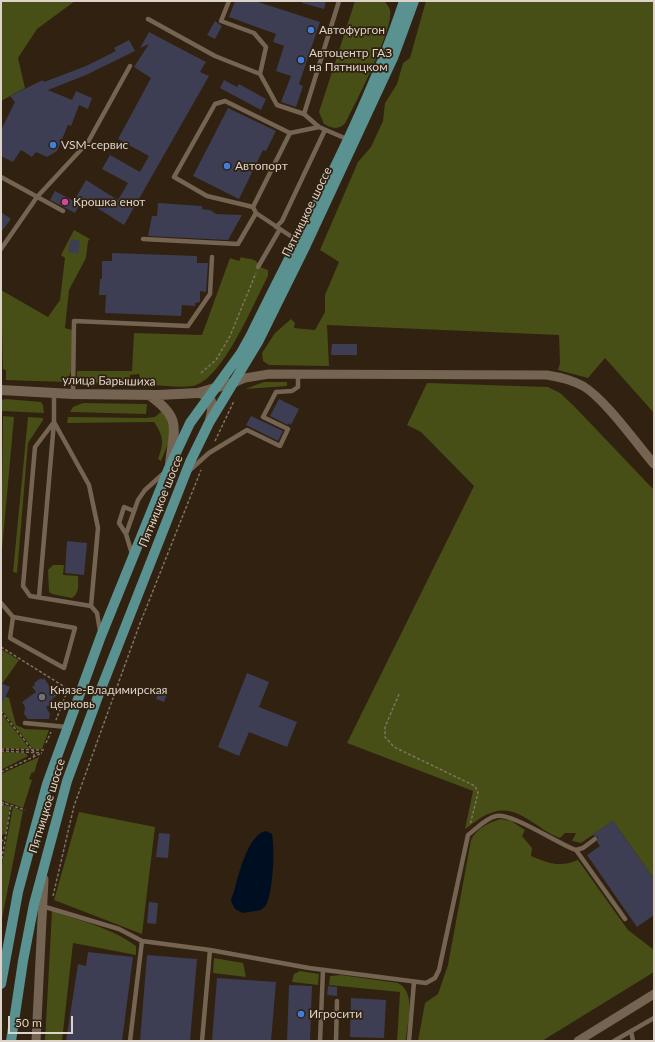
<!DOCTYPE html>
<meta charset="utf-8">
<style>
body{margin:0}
#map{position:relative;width:655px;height:1042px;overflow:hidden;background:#302110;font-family:Lato,sans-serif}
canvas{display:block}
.frame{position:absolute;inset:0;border:2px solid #ddd3c8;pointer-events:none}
.scale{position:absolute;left:8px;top:1016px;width:65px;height:18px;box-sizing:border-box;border:2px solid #ddd3c8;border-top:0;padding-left:5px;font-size:12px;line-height:14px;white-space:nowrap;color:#ddd3c8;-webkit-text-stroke:3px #302110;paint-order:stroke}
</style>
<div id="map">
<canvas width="655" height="1042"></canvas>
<div class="frame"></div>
<div class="scale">50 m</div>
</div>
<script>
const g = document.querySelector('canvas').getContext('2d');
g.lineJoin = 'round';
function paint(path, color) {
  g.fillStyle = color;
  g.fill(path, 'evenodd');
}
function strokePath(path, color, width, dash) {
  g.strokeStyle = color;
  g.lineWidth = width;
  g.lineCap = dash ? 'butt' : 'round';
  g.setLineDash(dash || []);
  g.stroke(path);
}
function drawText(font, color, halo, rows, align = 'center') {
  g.font = font + ' Lato,sans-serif';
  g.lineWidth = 3.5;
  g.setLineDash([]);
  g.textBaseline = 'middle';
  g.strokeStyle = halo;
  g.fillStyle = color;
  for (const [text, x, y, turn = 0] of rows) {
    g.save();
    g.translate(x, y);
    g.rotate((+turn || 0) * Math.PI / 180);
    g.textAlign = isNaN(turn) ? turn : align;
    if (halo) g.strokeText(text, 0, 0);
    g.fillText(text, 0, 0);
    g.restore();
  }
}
paint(new Path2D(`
 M1,1H75L37,29L18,58L25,88L1,101Z
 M355,1L385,2C387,4 389,7 390,10C394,29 356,102 346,122C340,130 332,129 324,124L319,112Z
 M426,1H654V413L605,358L588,378L558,370L560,363L559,335L327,325L329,366L269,365L263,361L262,353L275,333L291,319L295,323L294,328L315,330L325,312V295L339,262L320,250L358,162L371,147L383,121L385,103L397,84L403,63L410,58Z
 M74,230L90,239L88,241L86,258L69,290L65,328L72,330C72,344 76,374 65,382L6,380V370L3,369L1,290L48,317L60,300L65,258L61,255Z
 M241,257C250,260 256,257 260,267L268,270V276C254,302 223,380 193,386C178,388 161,385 146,385L141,383L139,374L130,375L129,384L82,383L77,381V371H132L134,333L202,335L230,258L239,261Z
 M264,382H287V386L245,389Z
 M427,383L548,387L560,393L573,405L654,490V879L613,821L581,843L572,841L576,833H565L560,838C537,830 517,802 491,813C481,816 473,824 465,829L473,791L347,743L474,486L421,432L407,425Z
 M6,399L41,402L43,405L44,413L2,411L1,400Z
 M83,403L147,404L146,414L70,412L73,407Z
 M164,409L171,436L161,461L158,459C164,443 164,437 154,422L67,423L68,417L146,418L155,417Z
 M3,416L14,417L1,561Z
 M28,417L43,418V420L28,443L17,573L13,572Z
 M53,565H64L63,575L78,576C78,584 80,593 72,598L52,594L49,592L48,570Z
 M1,649L19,660L2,684L1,683Z
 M1,695L9,698L16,725L25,729L49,730L42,749H33L1,709Z
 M1,713L30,749L1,748Z
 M1,752L25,753L28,756L1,770Z
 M39,757L34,773L32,772L29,779L32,780L23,808L1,800V774Z
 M5,805L10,806L6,833L1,836V807Z
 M13,807L23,811L1,924V869Z
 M79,812L155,827L142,934L54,900Z
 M501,819L511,821L525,830L522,836L532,848L531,856C549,863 559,868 578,860L628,930L654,950V972L542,1041H418L425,1003L438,994L448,965L471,840C476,829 489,822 501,819Z
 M52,911C81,921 112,928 136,946V955L73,943L62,1041H45Z
 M214,958L243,963L246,977L213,973Z
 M300,971L319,974L318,985L292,982L294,974Z
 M341,975L398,983C417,993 407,1023 406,1041H397L400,992L329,985L330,976Z`), '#474e16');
paint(new Path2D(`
 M266,831L272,834C275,850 273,888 267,903C266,906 263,908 261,910L243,913L235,909C234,907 232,903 231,901C231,898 233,894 234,892C238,876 248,834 266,831Z`), '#000e21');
paint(new Path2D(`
 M235,1H255L320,22L299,84L303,86L296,107L281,102L291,76L276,71L284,46L273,42L276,34L229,17Z
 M303,1H326L324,9L302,3Z
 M215,21L222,26L215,39L207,35Z
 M149,32L206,62L200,72L209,76L124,225L83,199L75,213L50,200L55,191L74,201L86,180L118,200L128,183L102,169L110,155L140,172L149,156L118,139L151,78L134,67L149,44L140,48Z
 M129,40L135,51L86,75L48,90L72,100L76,91L92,98L88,109L79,105L71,126L68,125L57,151L47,157L36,152L32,157L21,150L13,162L1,156V130L15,102L10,96L43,80L44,82L86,66L116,51L114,48Z
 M224,80L237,87L239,84L266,99L261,110L220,88Z
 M228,108L276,131L266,151L263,150L239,199L193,176Z
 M158,203L202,206V209L210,210L216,214L242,215L228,240L148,236L152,216H157Z
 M1,212L11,219L1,232Z
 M71,239L80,241L78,254L68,252Z
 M112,253L197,256V263H208L206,292L200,291V302L195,303V306L182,305L181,316L105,313L106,295H99L100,279H102V261H112Z
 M332,344H357V355H331Z
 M279,399L299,409L291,425L289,423L288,425L270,416Z
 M251,416L283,431L278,441L246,425Z
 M67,541L87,543L84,575L65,573Z
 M247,673L269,682L259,707L297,722L287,747L249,732L239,756L218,747Z
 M41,678L42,680L44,678L52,690L54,688L59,694L52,699L54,702L46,707L50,714L49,719H28L24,714L25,707L22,702L36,692L32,687L35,685L34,683Z
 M1,683L10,687L1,706Z
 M160,688L168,691L164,702L156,699Z
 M613,821L654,879V915L637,927L587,855L600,846L597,842L598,837L592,835Z
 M159,833L170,834L168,858L156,857Z
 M149,902L158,903L156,924L147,923Z
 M88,952L133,957L122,1041H66L78,964L86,966Z
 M147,955L197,959L190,1041H140Z
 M217,978L276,982L271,1041L212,1040Z
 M289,985L312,986L310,1041H287Z
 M328,986L337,987V996L327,995Z
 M351,998L386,1000L384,1038L350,1037Z`), '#3d3e53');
strokePath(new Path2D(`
 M201,373L216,360L230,336L256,273
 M1,417V414
 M215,441L234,401
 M1,647L68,689L56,720
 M399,694L385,727V737L394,747L475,786L478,793L470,825
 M1,711L34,752V757
 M46,743L51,732
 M1,749L44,750
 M1,751L42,753
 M1,772L42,753
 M1,802L25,810
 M1,806L6,803
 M1,842L5,838
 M1,864L11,805
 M53,896L74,806L139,626L201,470`), '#807365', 1.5, [3, 2]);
strokePath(new Path2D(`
 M229,1L221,21L254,33L266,47L260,74L277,105L304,114
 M339,1L304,114L319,127L349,140
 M148,19L215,56L260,74
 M1,177L63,211
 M253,207L207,196L174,177L215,104L225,101L290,133
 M276,227L282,221L325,130
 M143,239L238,244L256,213
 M298,241L256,213L253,207L290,133L319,127
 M1,249L37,197L88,142L130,66
 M258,267L280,229
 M54,393V422L35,447L23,586L30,596L91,606L97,613L100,631
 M73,394L74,321L188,326L210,294L212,257
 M54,422L89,485L98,528L91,606
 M190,470L209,453L247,430L280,446L288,429L263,417L276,392L292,391L298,387V374
 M126,534L119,523L124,507L134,511
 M132,554L126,534L138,500L145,490L165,472
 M39,597L54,422
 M1,603L13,617L75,628L64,668L10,638L13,617
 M25,723L67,727
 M576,850L583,848L595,839
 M42,906L119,929L142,941L210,950L309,968L426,983L435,978L439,970L468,835C476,829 486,818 496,816C511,812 558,844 576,850L625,919
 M631,1031L633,1041
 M130,1041L142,941
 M202,1041L210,950
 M320,1041L323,970
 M336,1041L337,1001
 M409,1041L414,982
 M614,1041L654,1018`), '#756451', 4.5);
strokePath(new Path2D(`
 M235,382L245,378L269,374L547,375C560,377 572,380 583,386C605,399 636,443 654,464
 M36,1041L44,879
 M578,1041L654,994`), '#756451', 9);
strokePath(new Path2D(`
 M1,390L73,394L158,395L198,393L235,382
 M202,394C215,397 213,410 210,420
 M149,395C182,418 174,428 170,464`), '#756451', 10);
strokePath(new Path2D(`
 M1,984L18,892L47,784L101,636L169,468L190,423L241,353L251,335C304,226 366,117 404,1
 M11,1041L23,961L34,904L67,781L97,699L190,462L209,423L258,342L306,245L393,58L414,1`), '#599291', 10);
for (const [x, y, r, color] of [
 [311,30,4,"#3f7fe0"],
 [301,60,4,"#3f7fe0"],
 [53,145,4,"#3f7fe0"],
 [227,166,4,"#3f7fe0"],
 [65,202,4,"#d1479c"],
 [42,697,4,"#6b7280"],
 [301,1014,4,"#3f7fe0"]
]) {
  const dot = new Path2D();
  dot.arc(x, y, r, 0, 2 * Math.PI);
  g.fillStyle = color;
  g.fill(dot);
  strokePath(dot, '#302110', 1.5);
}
drawText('12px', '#ddd3c8', '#302110', [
 ["Автофургон",319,30],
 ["Автоцентр ГАЗ",309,53],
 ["на Пятницком",309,67],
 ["VSM-сервис",61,145],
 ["Автопорт",235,166],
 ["Крошка енот",73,202],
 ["Князе-Владимирская",50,690],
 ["церковь",50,704],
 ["Игросити",309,1014]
], 'left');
drawText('12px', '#ddd3c8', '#302110', [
 ["Пятницкое шоссе",307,212,-64],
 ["улица Барышиха",109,381,1],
 ["Пятницкое шоссе",161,501,-68],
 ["Пятницкое шоссе",47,806,-73]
]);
</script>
